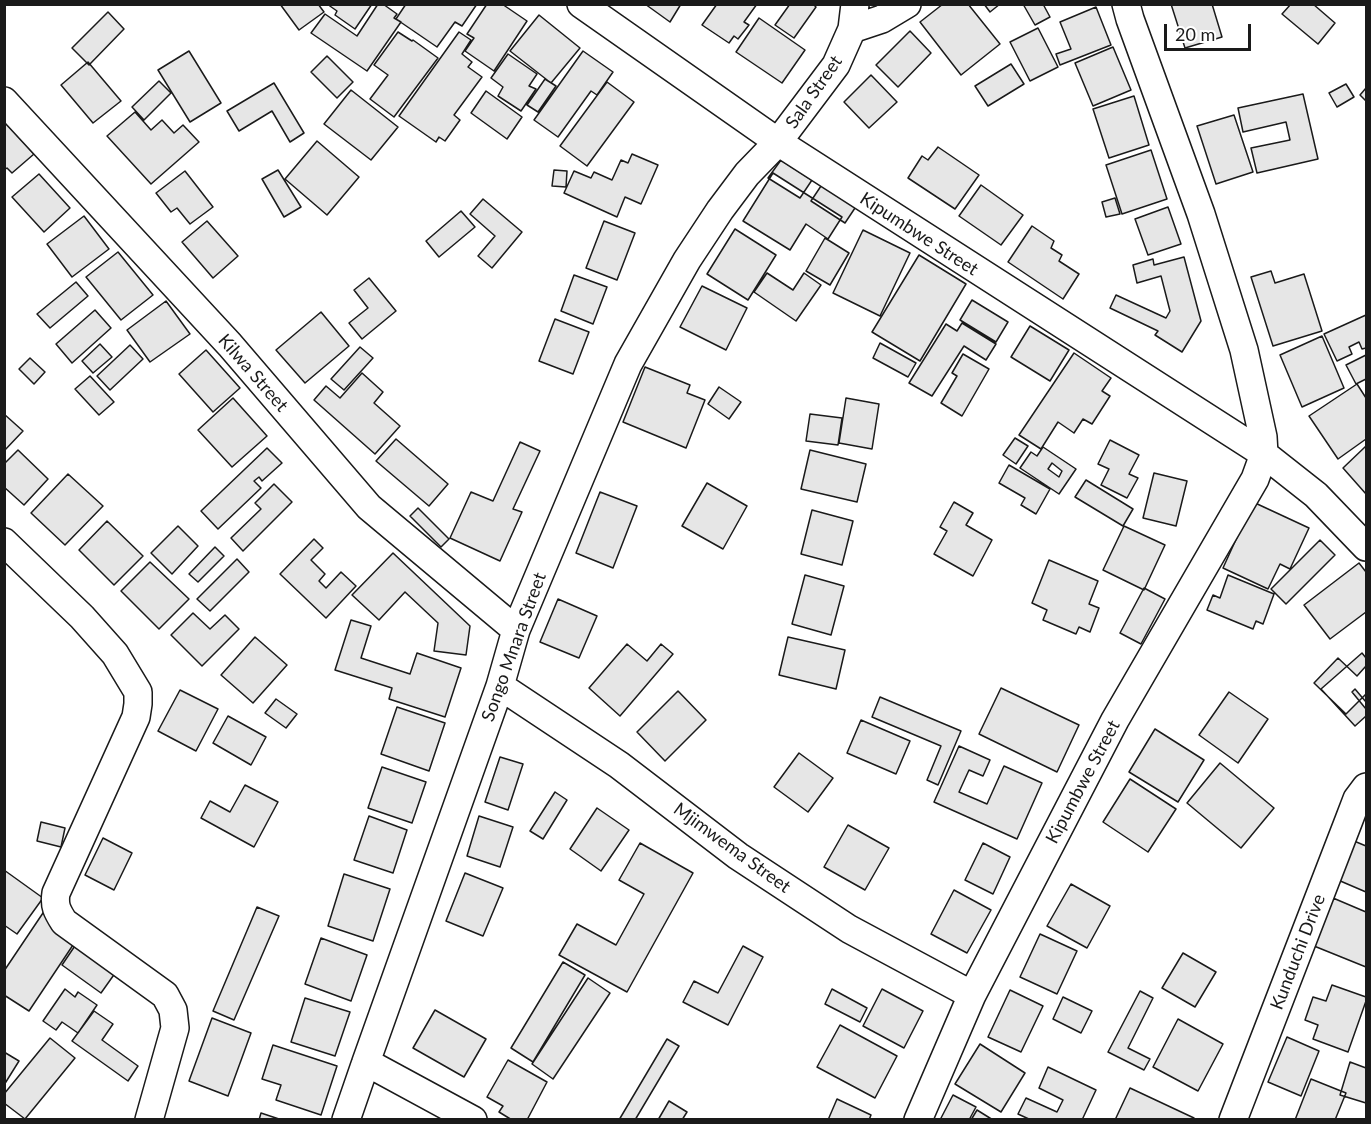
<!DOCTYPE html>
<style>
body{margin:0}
#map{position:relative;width:1371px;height:1124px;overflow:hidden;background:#fff;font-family:Lato,sans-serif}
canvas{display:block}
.frame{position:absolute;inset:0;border:6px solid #1a1a1a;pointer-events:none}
.scale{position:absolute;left:1164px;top:24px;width:87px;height:27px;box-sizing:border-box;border:3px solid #1a1a1a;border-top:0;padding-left:8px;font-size:18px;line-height:21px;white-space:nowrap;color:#1a1a1a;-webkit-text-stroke:4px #fff;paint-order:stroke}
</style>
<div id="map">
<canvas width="1371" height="1124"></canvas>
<div class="frame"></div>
<div class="scale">20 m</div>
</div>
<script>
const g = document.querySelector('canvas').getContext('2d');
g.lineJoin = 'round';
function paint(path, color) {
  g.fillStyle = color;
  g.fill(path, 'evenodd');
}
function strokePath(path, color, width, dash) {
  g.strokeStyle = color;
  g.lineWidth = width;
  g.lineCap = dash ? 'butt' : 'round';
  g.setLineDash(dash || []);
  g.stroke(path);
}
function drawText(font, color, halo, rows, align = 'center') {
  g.font = font + ' Lato,sans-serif';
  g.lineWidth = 4.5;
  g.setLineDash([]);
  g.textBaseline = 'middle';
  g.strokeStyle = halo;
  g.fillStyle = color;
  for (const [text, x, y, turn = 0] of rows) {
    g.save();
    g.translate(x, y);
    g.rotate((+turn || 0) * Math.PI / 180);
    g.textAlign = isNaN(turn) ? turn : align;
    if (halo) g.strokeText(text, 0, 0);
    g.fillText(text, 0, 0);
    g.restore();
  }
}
const building = new Path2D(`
 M280,4H318L324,12L299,30Z
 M327,4H372L355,29L335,15L337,11Z
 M378,4H383L397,14L394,18L401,22L367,71L311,33L325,14L357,36Z
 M406,4H477L462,26L455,22L437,47L396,19Z
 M487,4H502L527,21L494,71L465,51L474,38L467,34Z
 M645,4H681L670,22Z
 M717,4H757L744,22L749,25L738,39L734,36L729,43L702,25Z
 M790,4H813L816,7L794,38L775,25Z
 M943,4H968L1000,44L961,75L920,22Z
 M984,4H1000L990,12Z
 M1023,4H1043L1050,17L1035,25Z
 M1171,4H1212L1222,37L1185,48Z
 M1291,4H1313L1335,23L1318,44L1282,14Z
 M1096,7L1111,45L1060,65L1056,54L1071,49L1060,22Z
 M108,12L124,29L89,65L72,48Z
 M539,15L580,48L551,83L510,51Z
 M759,18L805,50L782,83L736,52Z
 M1038,28L1058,67L1030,81L1010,42Z
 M910,31L931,53L898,87L876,65Z
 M398,32L412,41L413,40L438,58L394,117L370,99L388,75L374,65Z
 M459,32L471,40L462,54L472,62L468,67L482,77L454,115L460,120L445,141L439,137L436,142L399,116Z
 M1113,47L1131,90L1093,106L1075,63Z
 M189,51L221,103L190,122L158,70Z
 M583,51L613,72L597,95L591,91L558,137L534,120Z
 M508,54L537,74L529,86L536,89L521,111L498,96L503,87L491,78Z
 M327,56L353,82L337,98L311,72Z
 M88,62L121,101L93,123L61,85Z
 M1011,64L1024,84L988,106L975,86Z
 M871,75L897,102L869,128L844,102Z
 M545,79L556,86L538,112L527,105Z
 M159,81L171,93L144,120L132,107Z
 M607,82L634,102L587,166L560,146Z
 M274,83L304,133L290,142L272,111L239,131L227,111Z
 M1346,84L1354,97L1337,107L1329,93Z
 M1366,88V101L1360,95Z
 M351,90L398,127L371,160L324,124Z
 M486,91L522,117L507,139L471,113Z
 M1303,94L1318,159L1257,173L1251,148L1290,140L1286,122L1243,132L1238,108Z
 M1134,96L1149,145L1109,158L1093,109Z
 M135,112L151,130L162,120L174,133L183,125L199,142L151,184L107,136Z
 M1234,115L1253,172L1216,184L1197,126Z
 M5,122L34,154L12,173L7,168L4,170Z
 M317,141L359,177L327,215L285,179Z
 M938,147L979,175L955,209L908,178L922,156L928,160Z
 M1151,150L1167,199L1122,214L1106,165Z
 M632,154L658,165L641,204L625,197L617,217L564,193L574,171L591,178L594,172L612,180L621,160L628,163Z
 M781,160L812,180L800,198L768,178Z
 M278,170L301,207L284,217L262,179Z
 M554,170L567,171L566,187L552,186Z
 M185,171L213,207L190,224L177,208L171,212L156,193Z
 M773,173L842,217L828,239L806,224L790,250L743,221Z
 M39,174L70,208L44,232L12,197Z
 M823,183L857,205L845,223L811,201Z
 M981,185L1023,215L1001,245L959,216Z
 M1115,198L1120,214L1106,217L1102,202Z
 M483,199L522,232L492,268L478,256L495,236L470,214Z
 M1168,207L1181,244L1148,255L1135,219Z
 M461,211L475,227L439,257L426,241Z
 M84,216L109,249L72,277L47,244Z
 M207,221L238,256L213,278L182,242Z
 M604,221L635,233L617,280L586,268Z
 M1032,226L1054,241L1051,248L1062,255L1059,261L1079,274L1063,299L1008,262Z
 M735,229L776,255L748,300L707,274Z
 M863,230L910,253L880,316L833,293Z
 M825,238L849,253L830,285L806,271Z
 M118,252L153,295L121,320L86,277Z
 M919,255L966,284L920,361L872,332Z
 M1184,257L1201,321L1182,352L1155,335L1158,331L1110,308L1116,295L1166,318L1170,311L1161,276L1137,283L1133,265L1153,259L1154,265Z
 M1271,271L1275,283L1304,274L1322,331L1273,346L1251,277Z
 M767,273L793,290L804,273L821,285L796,321L754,292Z
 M574,275L607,287L593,324L561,311Z
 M369,278L396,311L362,339L349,323L368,308L354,290Z
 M76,282L88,296L50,328L37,314Z
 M702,286L747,308L726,350L680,327Z
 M972,300L1008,322L996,342L960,320Z
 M166,301L190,334L150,362L127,330Z
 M95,310L111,328L72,363L56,344Z
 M321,312L349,346L305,383L276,350Z
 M1366,315V348L1362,349L1359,342L1349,347L1352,354L1337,361L1324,334Z
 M555,319L589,332L573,374L539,361Z
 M962,323L996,344L986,360L964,346L932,396L909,383L946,324L957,331Z
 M1030,326L1069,350L1050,381L1011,357Z
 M1322,336L1344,388L1302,407L1280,355Z
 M880,343L916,363L908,377L873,358Z
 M100,344L112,357L93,373L82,361Z
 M130,345L143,359L110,390L97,376Z
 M360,347L373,358L344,390L331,379Z
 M206,350L240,388L213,412L179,374Z
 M1074,353L1111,378L1102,391L1110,396L1092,424L1083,419L1074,433L1058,422L1041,449L1019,435Z
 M963,354L989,369L962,416L941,403L957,376L952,373Z
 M1366,355V379L1356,384L1346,365Z
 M30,358L45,372L34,384L19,369Z
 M645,367L690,385L687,393L705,400L686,448L623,422Z
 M362,373L383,392L374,403L400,426L375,454L314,400L326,386L340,398Z
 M90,376L114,402L99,415L75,389Z
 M1357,384L1366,398V439L1338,459L1309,416Z
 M719,387L741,402L729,419L708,404Z
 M233,398L267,436L232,467L198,430Z
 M846,398L879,404L872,449L839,443Z
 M4,414L23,431L4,451Z
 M810,414L842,418L838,445L806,441Z
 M1015,438L1028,446L1016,464L1003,455Z
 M396,439L448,484L429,506L376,461Z
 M1110,440L1139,455L1129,474L1138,478L1127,498L1101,485L1109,469L1098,464Z
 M520,442L540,451L513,509L522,512L500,561L450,538L471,492L493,501Z
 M1366,446V494L1343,468Z
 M1043,447L1076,469L1059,494L1020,468L1031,452L1037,456ZM1052,463L1062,471L1059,477L1048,469Z
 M267,448L282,463L262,481L259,477L254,481L261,488L218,529L201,511Z
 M18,450L48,479L24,505L4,487V464Z
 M810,450L866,464L857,502L801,489Z
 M1009,465L1050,489L1036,514L1021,505L1025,498L999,483Z
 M1154,473L1187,481L1176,526L1143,518Z
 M68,474L103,506L65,545L31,513Z
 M1086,480L1133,509L1123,526L1075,497Z
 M707,483L747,506L723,549L682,526Z
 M274,484L292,502L243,551L231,538L261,509L255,503Z
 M600,492L637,506L613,568L576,553Z
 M954,502L973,513L966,525L992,540L973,576L934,554L947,531L940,527Z
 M1253,502L1309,528L1290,569L1280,564L1268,589L1223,568Z
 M418,508L449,539L441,547L410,516Z
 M812,510L853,521L842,565L801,554Z
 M107,521L143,556L114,585L79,550Z
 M178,526L198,546L172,574L151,553Z
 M1124,526L1165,545L1144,590L1103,570Z
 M314,539L323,548L311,560L325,574L319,581L326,588L341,572L356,586L326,618L280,574Z
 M1320,540L1335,555L1286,604L1271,589Z
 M215,547L224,556L198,582L189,574Z
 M393,553L470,626L466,655L434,651L438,623L405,592L379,620L352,595Z
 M237,559L249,572L210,611L197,599Z
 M1049,560L1098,581L1089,604L1099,608L1090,632L1079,627L1076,634L1043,620L1047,610L1032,603Z
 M150,562L189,599L159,629L121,591Z
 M1359,563L1366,572V612L1330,639L1304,605Z
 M805,575L844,586L831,635L792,624Z
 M1228,575L1274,594L1263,624L1256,621L1253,629L1207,610L1213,595L1220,598Z
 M1144,588L1165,599L1141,644L1120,633Z
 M558,599L597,616L579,658L540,642Z
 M193,613L210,629L225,615L239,629L202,666L171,635Z
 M351,620L371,626L361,658L410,674L417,653L461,668L445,717L389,699L392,688L335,670Z
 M255,637L287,665L253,703L221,675Z
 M788,637L845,650L836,689L779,675Z
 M627,644L647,661L661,644L673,654L620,716L589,688Z
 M1362,653L1366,658V702L1355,689L1352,692L1366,709V716L1355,726L1321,689Z
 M1338,658L1357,676L1366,666V694L1346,714L1314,683Z
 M1001,688L1079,725L1057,772L979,734Z
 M180,690L218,709L196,751L158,731Z
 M678,691L706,720L665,761L637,732Z
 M1229,692L1268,719L1238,763L1199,735Z
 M880,697L961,731L938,785L927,780L941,746L872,717Z
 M276,699L297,714L286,728L265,713Z
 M397,707L445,723L429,771L381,754Z
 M228,716L266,737L251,765L213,743Z
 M861,720L910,741L896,774L847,753Z
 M1155,729L1204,760L1178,802L1129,772Z
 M959,746L990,760L983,776L969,770L959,792L987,804L1004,766L1042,783L1017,839L934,802Z
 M799,753L833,778L808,812L774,787Z
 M500,757L523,764L508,810L485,802Z
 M1220,763L1274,808L1241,848L1187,803Z
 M382,767L426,782L412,823L368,808Z
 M1130,779L1176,809L1148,852L1103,822Z
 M245,785L278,802L254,847L201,818L210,801L230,812Z
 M555,792L567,800L543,839L530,831Z
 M597,808L629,830L601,871L570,849Z
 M369,816L407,830L393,873L354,860Z
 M479,816L513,827L500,867L467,856Z
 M41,822L65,828L61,847L37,841Z
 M848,825L889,848L865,890L824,867Z
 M103,838L132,853L114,890L85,875Z
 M1354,841L1366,846V892L1338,880Z
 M640,843L693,873L627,992L559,955L577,924L616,945L644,894L619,880Z
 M983,843L1010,857L993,894L965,880Z
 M4,870L43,898L17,934L4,925Z
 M465,873L503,888L483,936L446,921Z
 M344,874L390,889L373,941L328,926Z
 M1071,884L1110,906L1087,948L1047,926Z
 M954,890L991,910L967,953L931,934Z
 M1333,898L1366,912V967L1314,946Z
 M47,907L83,930L29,1011L4,995V971Z
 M257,907L279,916L234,1020L213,1011Z
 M83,934L123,962L101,993L62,965Z
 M1040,934L1077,951L1057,994L1020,977Z
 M321,938L367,955L351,1001L305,984Z
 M743,946L763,957L728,1025L683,1002L694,981L718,993Z
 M1183,953L1216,972L1195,1007L1162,988Z
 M563,962L585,975L533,1062L511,1048Z
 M588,978L610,993L553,1079L532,1064Z
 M1332,985L1366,997V1001L1348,1052L1313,1039L1318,1025L1305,1020L1313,997L1326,1001Z
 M65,989L75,997L78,992L97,1005L78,1033L62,1022L56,1030L43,1021Z
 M832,989L867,1008L860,1022L825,1004Z
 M882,989L923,1011L904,1048L863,1026Z
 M1010,990L1043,1006L1021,1052L988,1037Z
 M1140,991L1153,998L1128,1048L1150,1059L1144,1070L1108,1052Z
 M1063,997L1092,1011L1081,1033L1053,1019Z
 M305,998L350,1012L335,1056L291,1042Z
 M435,1010L486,1039L464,1077L413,1048Z
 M94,1011L113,1024L102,1040L138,1066L128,1081L72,1041Z
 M212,1018L251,1033L228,1096L189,1081Z
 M1178,1019L1223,1044L1198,1091L1153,1067Z
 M840,1025L897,1056L875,1098L817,1067Z
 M1287,1037L1319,1051L1301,1096L1268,1082Z
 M50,1038L75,1058L25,1119L4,1103V1094Z
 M667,1039L679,1046L635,1120H619Z
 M980,1044L1025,1073L1001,1112L955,1084Z
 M273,1045L337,1066L321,1115L276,1100L281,1085L262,1079Z
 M4,1052L19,1061L4,1085Z
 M508,1060L547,1082L527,1120H512L499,1112L503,1106L487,1097Z
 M1350,1062L1366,1068V1103L1340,1095Z
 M1048,1067L1096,1090L1082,1120H1031L1018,1114L1026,1098L1057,1112L1063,1100L1039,1088Z
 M1311,1079L1346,1093L1335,1120H1295Z
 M1130,1088L1194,1118L1193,1120H1115Z
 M953,1095L976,1107L969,1120H940Z
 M837,1099L871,1115L869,1120H828Z
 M669,1101L687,1112L682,1120H658Z
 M977,1110L993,1120H971Z
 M261,1113L282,1120H259Z`);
paint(building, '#e6e6e6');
strokePath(building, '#1a1a1a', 1.5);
const minor = new Path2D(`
 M581,4L778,142L1264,454L1316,495L1366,547
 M852,29L882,19L907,4
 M4,101L230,345L369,507L516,630
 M4,542L82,617L115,654L138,692V704L136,717L56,893C54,906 57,911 64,922L165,995L173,1010L175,1028L149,1120
 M500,686L619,765L738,856L849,929L972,995
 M366,1062L473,1120
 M346,1120L366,1062L500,686L516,630L628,364L687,260L720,210L747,174L778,142L836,65L852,29L855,4
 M918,1120L972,995L1115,720L1255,479L1264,454L1263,437L1244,350L1201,214L1130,19L1126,4
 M1233,1120L1349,820L1357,799L1366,787`);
strokePath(minor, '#1a1a1a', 30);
strokePath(minor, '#fff', 27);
drawText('18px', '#1a1a1a', '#fff', [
 ["Sala Street",814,92,-55],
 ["Kipumbwe Street",919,234,33],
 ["Kilwa Street",253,373,49],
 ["Songo Mnara Street",514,647,-70],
 ["Kipumbwe Street",1083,782,-62],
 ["Mjimwema Street",732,848,36],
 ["Kunduchi Drive",1298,952,-69]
]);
</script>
